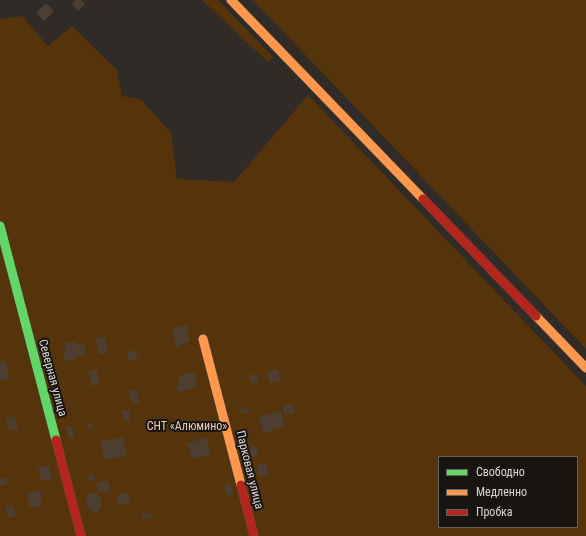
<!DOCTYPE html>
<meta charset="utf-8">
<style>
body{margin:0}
#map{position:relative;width:586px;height:536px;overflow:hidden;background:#302b26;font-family:"Roboto Condensed",sans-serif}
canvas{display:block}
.legend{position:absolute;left:438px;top:456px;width:140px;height:72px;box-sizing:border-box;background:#181411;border:1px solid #66625e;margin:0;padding:5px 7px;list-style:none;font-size:12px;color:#dcd6d1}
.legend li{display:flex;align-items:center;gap:8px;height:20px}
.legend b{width:20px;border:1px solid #66625e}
</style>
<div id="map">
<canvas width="586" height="536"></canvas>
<ul class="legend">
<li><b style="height:5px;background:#63d668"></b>Свободно</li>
<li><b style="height:5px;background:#ff974d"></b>Медленно</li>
<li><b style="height:5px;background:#b3261e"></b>Пробка</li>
</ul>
</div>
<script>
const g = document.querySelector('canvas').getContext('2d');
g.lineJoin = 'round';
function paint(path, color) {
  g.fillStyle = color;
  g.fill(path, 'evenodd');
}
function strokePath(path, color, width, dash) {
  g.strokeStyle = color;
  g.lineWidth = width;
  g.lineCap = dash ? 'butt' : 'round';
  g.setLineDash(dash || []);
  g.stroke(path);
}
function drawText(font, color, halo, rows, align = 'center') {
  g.font = font + ' "Roboto Condensed",sans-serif';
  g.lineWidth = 4;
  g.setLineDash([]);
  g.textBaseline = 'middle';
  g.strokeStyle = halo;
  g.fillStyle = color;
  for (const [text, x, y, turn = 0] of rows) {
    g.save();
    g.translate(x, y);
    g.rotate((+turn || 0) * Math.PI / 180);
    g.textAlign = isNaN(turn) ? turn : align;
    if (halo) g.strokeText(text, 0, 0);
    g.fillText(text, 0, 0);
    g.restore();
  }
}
paint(new Path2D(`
 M202,0H218L273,57L269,63Z
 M253,0H586V349Z
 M22,16L48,46L72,26L117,70L122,96L141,99L171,133L177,179L234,182L308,95L586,386V536H0V19ZM439,457H577V527H439Z`), '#55330b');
paint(new Path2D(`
 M76,0H81L85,4L78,11L72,4Z
 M46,3L54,11L44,21L36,13Z
 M187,325L190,342L181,344V347L176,348L172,328Z
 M104,336L108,353L99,355L95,338Z
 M65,342H75V345H85V356H75V361L64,360Z
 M135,350L138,358L129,361L126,353Z
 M6,360L9,379L0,380V362Z
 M96,369L100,384L92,386L88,372Z
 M278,369L281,381L270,383L267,371Z
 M194,372L197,387L178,392L176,386L180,385L178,376Z
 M253,374L258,375L259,380L256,384L251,382L249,377Z
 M136,389L140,402L132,404L128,391Z
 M292,403L295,413L285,416L282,406Z
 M248,407L250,412L241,414L240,409Z
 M129,410L130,421L124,422L122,411Z
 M280,411L285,426L264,433L259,417Z
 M15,416L18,429L9,431L6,418Z
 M91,422L93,429L88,430L87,423Z
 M72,426L75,437L69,439L66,427Z
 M123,437L127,455L104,460L100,442Z
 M207,438L211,455L192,459L187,443Z
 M256,446L259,456L248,459L245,449Z
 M266,463L269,474L259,477L256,466Z
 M49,465L52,479L42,481L38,468Z
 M93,473L95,480L89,481L87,475Z
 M7,478L8,484L0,486V479Z
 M108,480L111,490L99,493L96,483Z
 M230,484L233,494L227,496L224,486Z
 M40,490L42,497H40L42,506L30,508L27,493Z
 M94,492L95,494H98V497L100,496L102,505L101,506V509H98L99,512L93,513L92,511H90L89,509H88L85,500L87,499L86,496H88V494Z
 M128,492L130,502L118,506L116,496Z
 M13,505L16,516L8,518L5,507Z
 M151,513L152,518L142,520L141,515Z`), '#4c3f32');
const fast = new Path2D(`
 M0,226L56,440`);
const slow = new Path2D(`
 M231,0L423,199
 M536,316L586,368
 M203,339L241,485`);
const jam = new Path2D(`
 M423,199L536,316
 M56,440L81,536
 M241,485L254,536`);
strokePath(fast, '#4b4642', 10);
strokePath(slow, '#4b4642', 10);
strokePath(jam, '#4b4642', 10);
strokePath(fast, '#63d668', 9);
strokePath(slow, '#ff974d', 9);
strokePath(jam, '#b3261e', 9);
drawText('12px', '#dcd6d1', '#181411', [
 ["Северная улица",52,378,75],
 ["Парковая улица",249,470,76]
]);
drawText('12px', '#f3cdac', '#181411', [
 ["СНТ «Алюмино»",187,427]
]);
</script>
